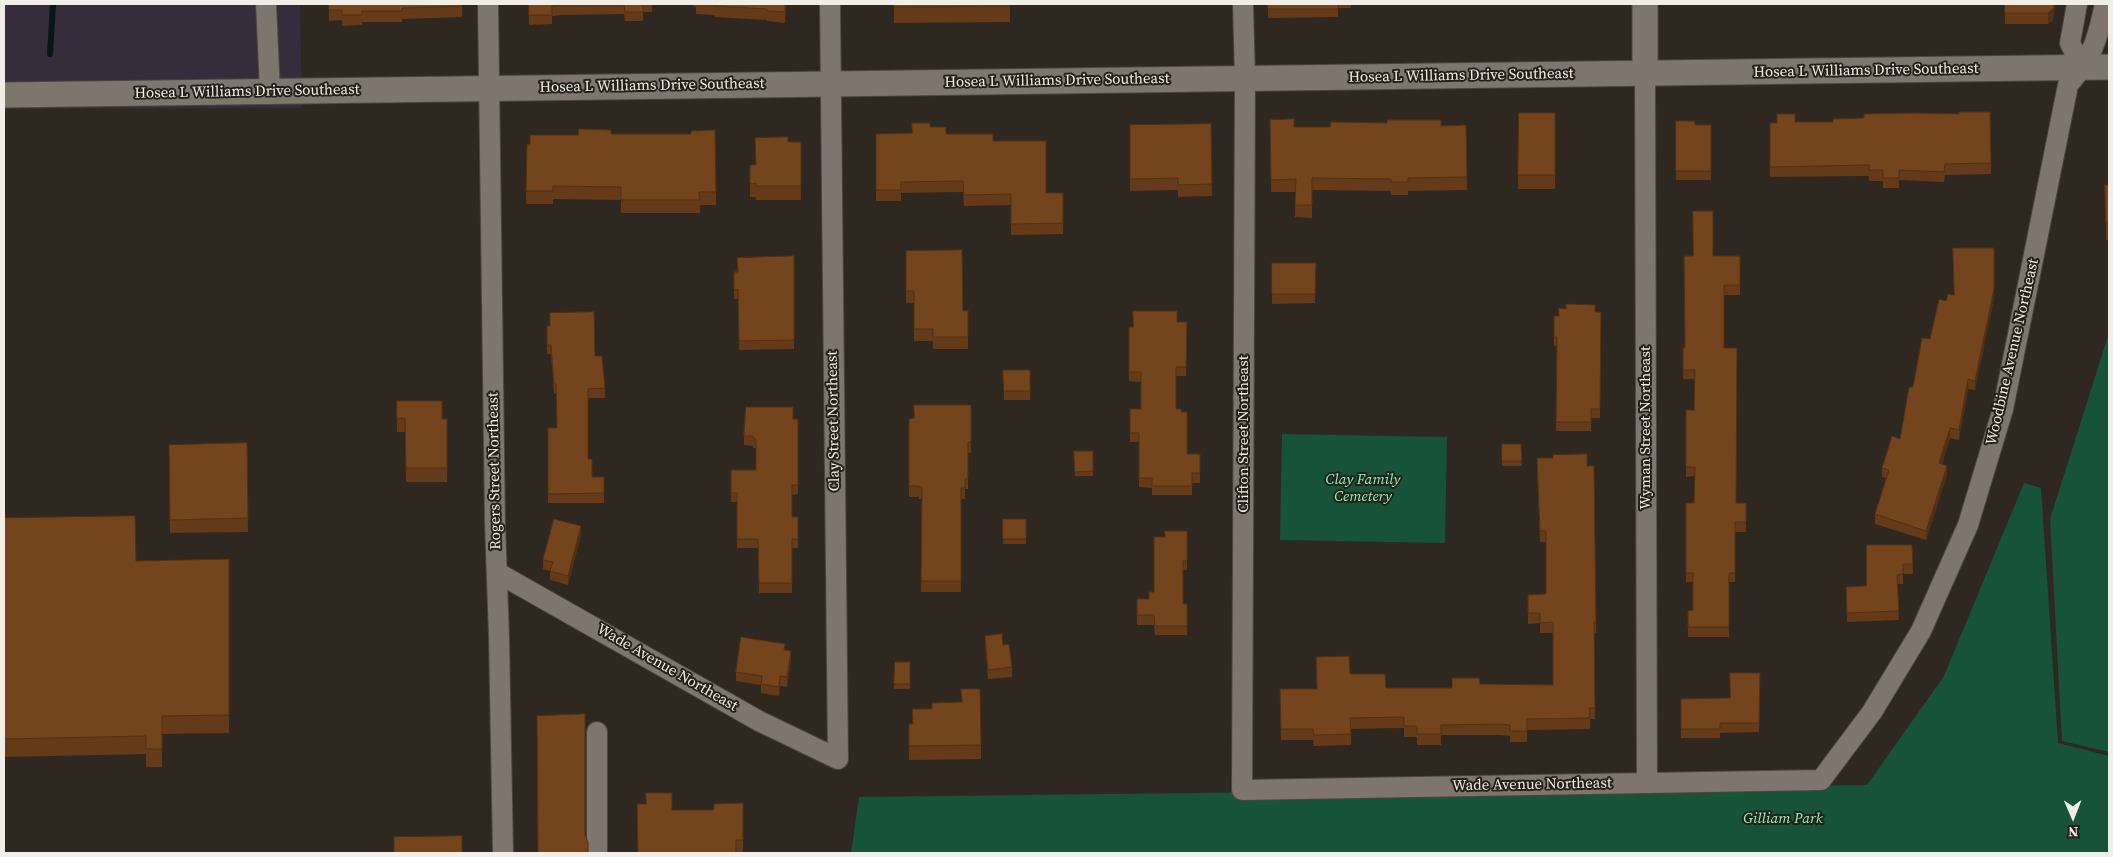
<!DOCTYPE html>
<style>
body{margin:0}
#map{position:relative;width:2113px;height:857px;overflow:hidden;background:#2e2820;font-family:"Source Serif 4",serif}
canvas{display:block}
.frame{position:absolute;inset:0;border:5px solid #f1ede7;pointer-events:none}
.north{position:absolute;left:2048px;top:792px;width:50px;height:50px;-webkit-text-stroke:4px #251f16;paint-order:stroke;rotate:179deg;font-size:14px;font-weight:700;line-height:20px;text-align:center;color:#f1ede7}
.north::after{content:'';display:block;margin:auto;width:18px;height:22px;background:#f1ede7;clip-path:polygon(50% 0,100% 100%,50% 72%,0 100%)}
</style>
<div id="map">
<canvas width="2113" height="857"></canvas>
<div class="frame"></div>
<div class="north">N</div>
</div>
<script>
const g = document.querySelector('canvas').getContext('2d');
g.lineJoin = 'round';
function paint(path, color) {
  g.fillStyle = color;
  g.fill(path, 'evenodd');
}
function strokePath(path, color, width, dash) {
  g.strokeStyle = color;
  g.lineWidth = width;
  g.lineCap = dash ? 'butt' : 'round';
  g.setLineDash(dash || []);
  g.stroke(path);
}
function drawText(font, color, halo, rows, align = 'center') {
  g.font = font + ' "Source Serif 4",serif';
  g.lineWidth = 4;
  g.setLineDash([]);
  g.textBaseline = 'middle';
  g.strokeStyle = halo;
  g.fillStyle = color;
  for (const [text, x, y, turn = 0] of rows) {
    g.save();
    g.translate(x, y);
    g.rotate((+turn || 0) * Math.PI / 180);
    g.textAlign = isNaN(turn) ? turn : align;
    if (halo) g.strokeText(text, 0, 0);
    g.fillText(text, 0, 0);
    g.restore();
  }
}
paint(new Path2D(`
 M4,4H300L302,108L4,109Z`), '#372c3b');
paint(new Path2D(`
 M2109,333V752L2062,741L2050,519Z
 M1282,434L1447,437L1445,543L1280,540Z
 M2024,483L2041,488L2058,743L2109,756V853H851L859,797L1867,785L1944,676Z`), '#175338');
strokePath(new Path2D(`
 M50,54L53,4`), '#071716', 6);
const minor = new Path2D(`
 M266,4L270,91
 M488,4L495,523L499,637L503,853
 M1243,4L1245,79L1242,790L1821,780L1872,712L1921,631L1968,525L2003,409L2068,85C2093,56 2097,41 2105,4
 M2077,4L2070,43L2082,68
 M1645,74L1647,783
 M498,573L759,721L838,759L830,4
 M597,732V853`);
const tertiary = new Path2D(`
 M1645,74V4
 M4,95L2109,67`);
strokePath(minor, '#4b463e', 22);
strokePath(tertiary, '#4b463e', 27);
strokePath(minor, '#7e766c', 20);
strokePath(tertiary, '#7e766c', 25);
paint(new Path2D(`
 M329,4H462V17L402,19V22H362V25L342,26V20L329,21Z
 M529,4H652V12H643V21H625L624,14L562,15L552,16V24L529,25Z
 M693,4H786L785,23L767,21V20L715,17V15L696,14V7L693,6Z
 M894,4H1010V22L894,23Z
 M1268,4H1351V8H1338V17L1268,18Z
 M2005,4H2055L2053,20L2048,24H2005Z
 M1990,112L1991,174L1945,175L1944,182L1899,180V188H1883V181H1869V176L1770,177V123L1833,122Z
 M1519,113H1555V189H1518Z
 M1270,120L1294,127H1330L1466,125L1467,190L1408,191V195H1391V191L1312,190V218L1295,217V192H1271Z
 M1676,121L1695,125H1711V180H1676Z
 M1211,124L1212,196L1178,197V190L1130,191V125Z
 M930,127L946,134L993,141L1046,193H1063V234L1011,235V205L964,206L963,192L901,193V201H876V134L912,133Z
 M611,134L716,192V205H700V213H621V200L553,199V204H526L527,144Z
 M788,142H801V200H756V197H750V165H756Z
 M2105,185H2109V240H2106Z
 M906,251L963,311L968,310V349H933V341H914V303H906Z
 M794,256V349L739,350L738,299H734V272Z
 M1713,256H1740V295H1724V348L1736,503H1746V532H1735V582H1729V637H1688V611L1693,610V582H1686V503H1694L1695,476L1686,477V410H1694L1695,379H1683V348H1685Z
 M1272,263H1316L1315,303L1272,304Z
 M1954,295L1994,298L1975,390L1968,389L1959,440L1950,438L1942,464L1947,475L1926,540L1875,524V514L1886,478L1882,477V468L1900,439L1913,387L1930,339Z
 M1595,312H1601L1600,418H1591V431H1556L1557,346H1554V316H1559Z
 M1177,322H1187L1186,376H1176V409L1187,454H1200V483H1192V495H1152V488L1139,487V442H1130V409H1141V382L1129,381V327Z
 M547,326L595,356L605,388V398H588V459L592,477H604V503H548V428H557L556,393L554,394L551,354H547Z
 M1003,370H1030V400H1004Z
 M397,401L442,419H447V482H406L405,432H397Z
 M971,405V453H968V489H965V499H961V592H921L922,499H919V497H909V419L914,418Z
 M793,419H798V494L792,495V517H798V548H792V593H759L758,548H737V502H731V470H756V448H753V446L744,445V436Z
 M247,443L248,532L170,533L169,445Z
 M1502,444H1521L1522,466H1502Z
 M1074,451H1093V476H1075Z
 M1587,466L1596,622V633H1594L1595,719H1590V729L1527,730V742H1510V736L1500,735H1441V745H1417V737H1404V728L1351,729V745L1314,746L1313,740H1281L1280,689H1316L1350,674L1386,688H1452L1480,684L1553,685V633H1540V623L1528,624V595L1546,594V542H1540L1537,469Z
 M4,518L136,561L229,559V733L162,734V767H146V754L4,757Z
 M1003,519H1026V544H1003Z
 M1187,531V570H1183V604H1187V635H1155L1154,625H1137V599H1149L1154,592L1165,537Z
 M581,535L568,585L550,580V571L543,569V560Z
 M1912,545L1913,574H1903V584H1897L1899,620L1847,622L1846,587L1866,586Z
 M985,636L1003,645L1012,667V677L988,679L985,645Z
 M785,650L791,660L787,687L780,686L779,696L761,693V685L736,681V672Z
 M895,662H910V689H894Z
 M1760,673L1759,732L1720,733V738H1681V699L1730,698Z
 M909,724H912L981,745V759L909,760Z
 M743,803V853H638L672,810H714Z`), '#643a18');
paint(new Path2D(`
 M2054,4H2055L2053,20L2048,24V13Z
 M1994,289V298L1975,390V381Z
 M1968,379V389L1959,440V430Z
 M1950,428V438L1939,473V463Z
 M1947,466V475L1926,540V531Z
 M581,526V535L568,585V576Z
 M791,651V660L787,687V677Z
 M780,676V686L779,696V687Z`), '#513014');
const building = new Path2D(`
 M329,4H462V6L402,8V11H362V15H342V10H329Z
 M529,4H643V12H625L624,5H562L552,6V15H529Z
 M710,4H785V12L767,11V9L715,6V4Z
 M894,4H1010V6L894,7Z
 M1268,4H1338V9H1268Z
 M2005,4H2054L2053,9L2048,13H2005Z
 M1959,112H1990L1991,163L1945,164L1944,172L1899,170V178H1883V170H1869V165L1770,167V123H1777V114H1795V122H1833V119L1864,118V114L1915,113L1959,114Z
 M1519,113H1555V175H1518Z
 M1294,119V127H1330L1331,122L1387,123V120H1441V126L1466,125L1467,177L1408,178V182H1391V179L1312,178V205H1295L1296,179L1271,180L1270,120Z
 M1676,121H1695V125H1711V171H1676Z
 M912,123H930V127H946V134H993V141H1046V193H1063V223L1011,224V194L964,195L963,181L901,182V190H876V134L912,133Z
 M1211,124L1212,184L1178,185V178L1130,179V125Z
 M579,129L611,130V134H691V131L715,130L716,192H699L700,200H621V187L553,186V191H526L527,144H530V135H578Z
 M788,137V142H801V186H756V183L750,184V165H756L755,138Z
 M2105,185H2109V222H2106Z
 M1693,211H1713V256H1740V285H1724V348H1737L1736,503H1746V522H1735V573H1729V627H1688V611L1693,610V573H1686V503H1694L1695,467H1686V410H1694L1695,370H1683V348H1685L1684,256H1693Z
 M1953,248H1994V289L1975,381L1968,379L1959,430L1950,428L1939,463L1947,466L1926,531L1875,514L1889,470L1882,468L1892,436L1900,439L1909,387H1913L1922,338L1930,339L1939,299L1946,301L1948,294L1954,295Z
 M962,250L963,311L968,310V337H933V329H914V291H906V251Z
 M794,256V340L739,341L738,289L734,290V272H738L737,258Z
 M1272,263H1316L1315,294H1272Z
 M1566,304L1595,305V312H1601L1600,409H1591V422H1556L1557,337H1554V316H1559L1558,308L1566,309Z
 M1133,311H1177V322H1187L1186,367H1176V409H1181V412H1187V454H1200V473H1192V486H1152V478H1139V433H1130V409H1141V372H1129V327H1133Z
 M594,312L595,356H602L605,388L588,389V459H592V477H604V493L548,494V428H557L556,384H554L551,345H547V326H550V313Z
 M1003,370H1030V391H1004Z
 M397,401H442V419H447V468H406L405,418L397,419Z
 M914,405H971V442H968V478L965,479V488H961V581H921L922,488H919V486H909V419L914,418Z
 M746,407H793V419H798V485H792V517H798V539H792V583H759L758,539H737V493H731V470H756V439L753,438V436H744Z
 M247,443L248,518L170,520L169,445Z
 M1502,444H1521L1522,461H1502Z
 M1074,451H1093V471L1075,472Z
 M1587,454V466H1594L1596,622H1594L1595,708H1589L1590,718L1527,719V731H1510V725L1500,724L1441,725V734H1417V726H1404V717L1350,718L1351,734L1314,735L1313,729H1281L1280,689H1317L1316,657L1349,656L1350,674H1385L1386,688H1452V678H1479L1480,684L1553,685V622L1540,623V613H1528V595L1546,594V531H1540L1537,458H1553V455Z
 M135,516L136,561L229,559V715L162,716V749H146V736L4,739V518Z
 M554,519L581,526L568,576L550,571L553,562L543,560Z
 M1003,519H1026V539H1003Z
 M1165,531H1187V561H1183V604H1187V626H1155L1154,615H1137V599H1149V592H1154V537H1165Z
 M1867,545H1912L1913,564H1903V574L1897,575L1899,611L1847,613L1846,587L1866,586Z
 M1002,634L1003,645L1009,644L1012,667L988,670L985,636Z
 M741,637L785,644L784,650L791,651L787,677L780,676L779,687L761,684L762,676L736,672Z
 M895,662H910V684H894Z
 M1730,673H1760L1759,723H1720V729H1681V699L1730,698Z
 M961,689H980L981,745L909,746V724H913L912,709H932V703L962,702Z
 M585,714V835L588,842V853H538L537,716Z
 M646,793H672V810H714V804L743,803V840H736V853H638L637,804H646Z
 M462,836V853H394V837Z`);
paint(building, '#74441c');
strokePath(building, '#513014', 1);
drawText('15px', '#f1ede7', '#251f16', [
 ["Hosea L Williams Drive Southeast",1866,71,-1],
 ["Hosea L Williams Drive Southeast",1461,76,-1],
 ["Hosea L Williams Drive Southeast",1057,81,-1],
 ["Hosea L Williams Drive Southeast",652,86,-1],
 ["Hosea L Williams Drive Southeast",247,92,-1],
 ["Woodbine Avenue Northeast",2013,352,-77],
 ["Clay Street Northeast",834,421,-91],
 ["Wyman Street Northeast",1646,428,-90],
 ["Clifton Street Northeast",1244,434,-90],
 ["Rogers Street Northeast",495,471,-91],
 ["Wade Avenue Northeast",667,668,30],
 ["Wade Avenue Northeast",1532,785,-1]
]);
drawText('italic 15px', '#82f8bd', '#251f16', [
 ["Clay Family",1363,480],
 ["Cemetery",1363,497],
 ["Gilliam Park",1783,819]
]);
</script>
